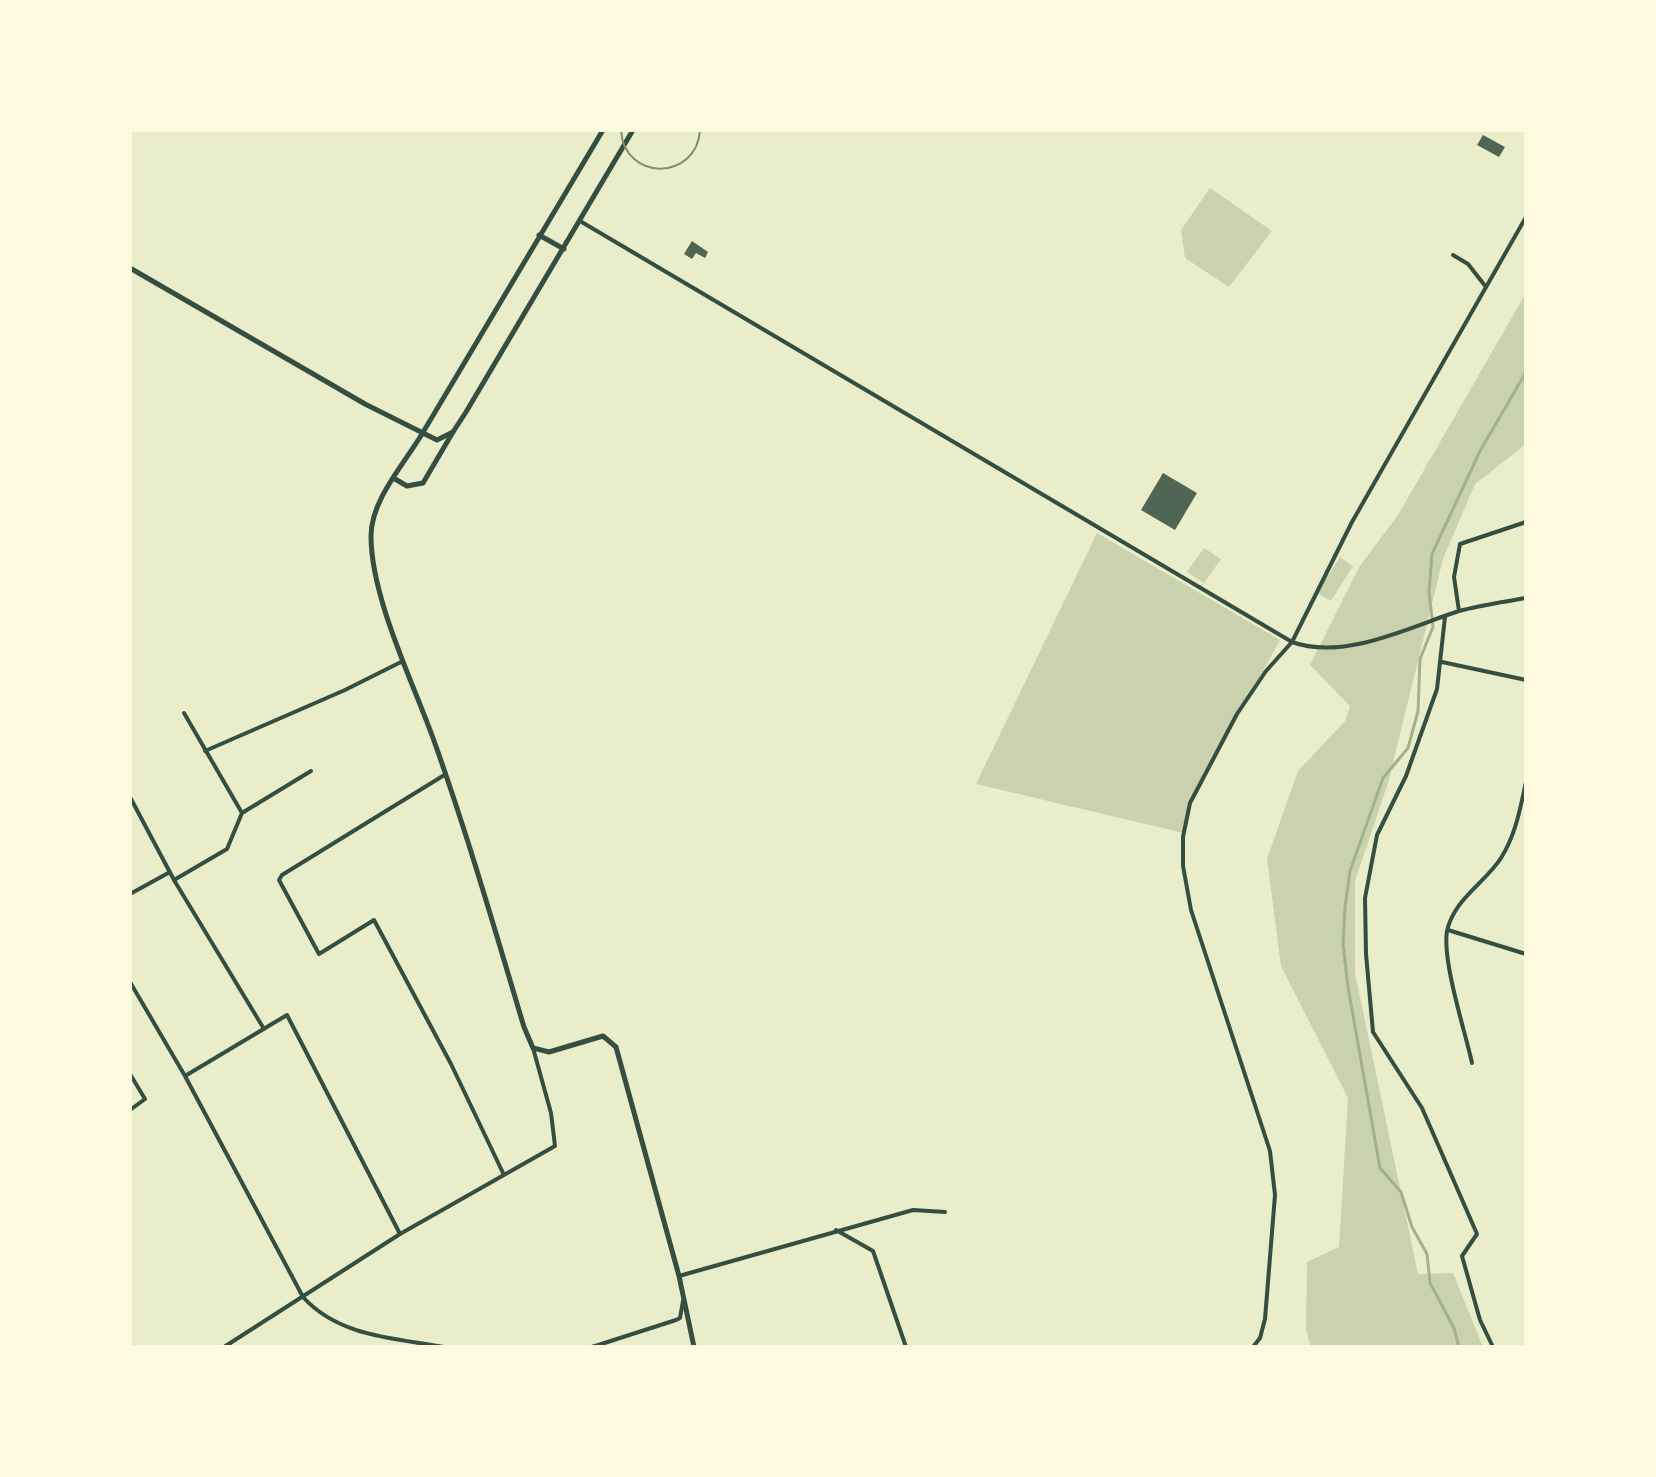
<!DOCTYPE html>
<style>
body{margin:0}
#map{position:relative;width:1656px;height:1477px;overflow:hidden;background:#e9edc9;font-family:Inter,sans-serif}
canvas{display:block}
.frame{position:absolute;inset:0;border:132px solid #fefae0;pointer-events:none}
</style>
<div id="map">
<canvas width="1656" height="1477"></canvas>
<div class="frame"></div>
</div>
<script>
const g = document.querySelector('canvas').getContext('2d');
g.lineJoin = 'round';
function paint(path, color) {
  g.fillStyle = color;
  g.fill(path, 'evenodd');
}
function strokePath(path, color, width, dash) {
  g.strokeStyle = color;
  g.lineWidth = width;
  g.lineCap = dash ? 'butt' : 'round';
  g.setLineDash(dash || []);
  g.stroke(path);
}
paint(new Path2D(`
 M1210,188L1272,231L1229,287L1185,258L1181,230Z
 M1526,293V444L1475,484L1443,559L1388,783L1355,881V973L1418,1274L1453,1273L1483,1347H1311L1306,1330L1307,1262L1339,1247L1348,1098L1281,966L1267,859L1298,771L1345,721L1350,706L1310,665L1359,567L1398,515Z
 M1097,533L1280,640L1190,803L1184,833L976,784Z
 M1204,548L1221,559L1204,583L1187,572Z
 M1340,557L1353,566L1331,601L1317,593Z`), '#cad2ad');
strokePath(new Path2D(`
 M1459,1347L1454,1328L1430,1283L1427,1254L1412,1227L1401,1192L1380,1168L1348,987L1343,944L1345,907L1350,871L1383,778L1408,748L1418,711L1420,659L1433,627L1429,592L1432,554L1480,451L1526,372`), '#a3b18a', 3);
paint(new Path2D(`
 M1483,135L1505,147L1499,157L1477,145Z
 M692,241L708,252L705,258L696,253L692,259L684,254Z
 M1163,473L1197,493L1175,530L1141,510Z`), '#4f6655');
strokePath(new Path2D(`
 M580,221L1292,642C1344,661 1409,627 1459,611C1480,605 1504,602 1526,598
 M1453,255L1468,264L1486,287
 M1459,611L1454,577L1460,544L1526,522
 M1445,617L1437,689L1406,776L1377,835L1365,898L1366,954L1373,1032L1422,1108L1477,1234L1462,1256L1480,1320L1493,1347
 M1442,662L1526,680
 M184,713L242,813L227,849L174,880L264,1029
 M205,751L345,690L403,661
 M446,774L282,875L279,880L319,954L374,920L451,1064L504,1175
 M130,797L174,880
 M242,813L311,771
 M130,894L170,872
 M1448,930L1526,954
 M130,982L185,1076L303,1297C339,1337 395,1338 444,1347
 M1472,1063C1465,1031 1442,961 1447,931C1454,899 1485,883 1501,858C1516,834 1520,809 1526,782
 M130,1074L145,1099L130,1110
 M185,1076L287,1015L400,1234
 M836,1230L873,1251L906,1347
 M679,1276L913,1210L945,1212
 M224,1347L400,1234L555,1146L551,1113L533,1048
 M592,1347L676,1320L680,1318L683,1301
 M1253,1347L1260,1338L1265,1319L1275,1195L1270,1151L1191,910L1183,866V837L1190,803L1237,714L1266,671L1292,642L1352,522L1526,217`), '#344e41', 4);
strokePath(new Path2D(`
 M422,434C404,464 371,500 371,536C371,597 412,680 433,738C467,833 495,930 524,1027L533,1048L549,1052L603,1036L616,1047L679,1276L694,1347
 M395,479L407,486L423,483L453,432`), '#344e41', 5);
strokePath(new Path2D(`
 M539,235L564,249
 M130,268L365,404L437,440L453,432L466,412L633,130
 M422,434L603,130`), '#344e41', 5);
strokePath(new Path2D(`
 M621,130C624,182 697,181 700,130`), '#7c8e77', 2);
</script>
